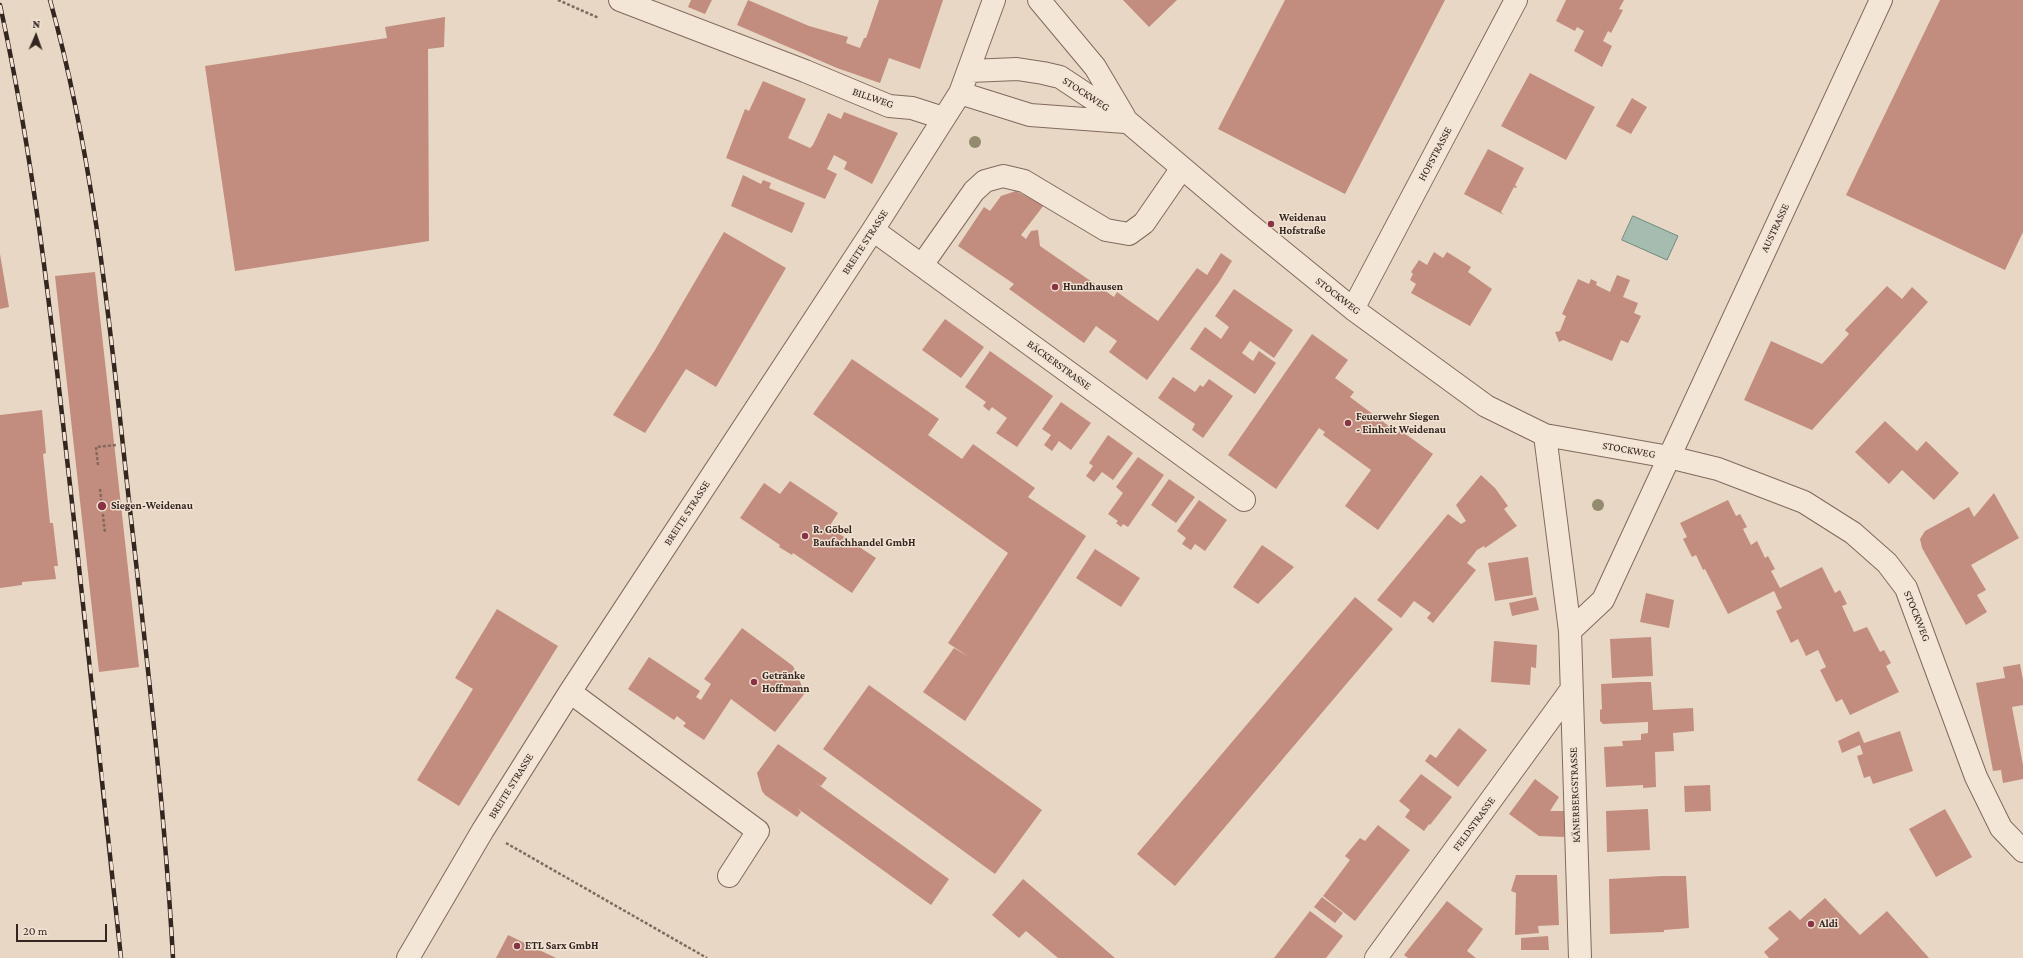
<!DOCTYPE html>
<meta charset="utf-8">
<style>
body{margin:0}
#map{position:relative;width:2023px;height:958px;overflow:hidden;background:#e8d7c4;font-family:"Crimson Pro",serif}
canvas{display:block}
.north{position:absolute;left:16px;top:16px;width:40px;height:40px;-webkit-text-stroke:3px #f1e2d3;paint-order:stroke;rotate:2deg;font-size:11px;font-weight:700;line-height:16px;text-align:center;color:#33251f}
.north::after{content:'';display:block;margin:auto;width:14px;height:18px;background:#33251f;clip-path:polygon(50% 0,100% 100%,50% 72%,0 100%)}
.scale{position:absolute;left:16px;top:924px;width:91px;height:18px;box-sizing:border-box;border:2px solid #33251f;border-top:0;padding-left:5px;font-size:12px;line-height:14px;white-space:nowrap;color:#33251f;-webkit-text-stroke:3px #f1e2d3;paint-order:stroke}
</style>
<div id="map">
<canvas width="2023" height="958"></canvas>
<div class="north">N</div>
<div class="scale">20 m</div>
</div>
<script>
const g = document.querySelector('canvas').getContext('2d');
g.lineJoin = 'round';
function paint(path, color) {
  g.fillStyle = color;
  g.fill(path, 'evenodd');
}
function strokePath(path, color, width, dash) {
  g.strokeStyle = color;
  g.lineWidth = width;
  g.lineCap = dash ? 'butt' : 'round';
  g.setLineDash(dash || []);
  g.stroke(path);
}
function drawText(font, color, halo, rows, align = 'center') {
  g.font = font + ' "Crimson Pro",serif';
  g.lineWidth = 3;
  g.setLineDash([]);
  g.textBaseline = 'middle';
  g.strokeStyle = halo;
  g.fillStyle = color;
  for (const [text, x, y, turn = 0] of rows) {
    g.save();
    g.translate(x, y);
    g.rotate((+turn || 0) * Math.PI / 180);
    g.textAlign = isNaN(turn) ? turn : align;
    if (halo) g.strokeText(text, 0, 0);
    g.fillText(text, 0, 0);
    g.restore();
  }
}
const water = new Path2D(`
 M1633,216L1678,236L1667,260L1622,240Z`);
paint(water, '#a6bcb1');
strokePath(water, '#6e897d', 1);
paint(new Path2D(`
 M691,0H712L705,14L688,7Z
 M748,0L809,26L848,37L846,43L860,48L864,38H866L879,0H943L920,69L889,58L880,83L837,68L737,25Z
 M1123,0H1177L1149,27Z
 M1285,0H1445L1345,194L1218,129Z
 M1566,0H1624L1619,9L1623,10L1611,33L1608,31L1603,41L1612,46L1602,67L1574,51L1584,31L1577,27L1575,31L1556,21Z
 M1940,0H2023V232L2005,270L1846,195Z
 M445,17L444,47L428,49L429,241L235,271L205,66L387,38L385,27Z
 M1530,73L1595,107L1566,160L1501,126Z
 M763,81L806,99L788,138L810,148L813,145L828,113L841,119L844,112L898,133L872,184L844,169L847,162L834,155L827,169L837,174L825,199L726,158L745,109L749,111Z
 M1632,98L1647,107L1631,134L1616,126Z
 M1488,149L1524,168L1515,185L1517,187L1516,188L1514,187L1501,212L1504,215L1464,194Z
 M743,175L761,184L763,180L771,183L769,188L805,203L792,233L731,206Z
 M1016,191L1044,205L1021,235L1026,239L1031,231L1038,230L1040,246L1114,297L1117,292L1158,321L1197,268L1207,275L1221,253L1232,261L1219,282L1147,380L1109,352L1117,341L1096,326L1084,343L1009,289L1014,284L958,246L984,207L990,211L1001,196Z
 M724,232L786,268L716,387L686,369L645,433L613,415L655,350Z
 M1434,252L1443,258L1447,252L1471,267L1468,272L1492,289L1470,326L1411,293L1416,284L1410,280L1413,274L1411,272L1419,260L1427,265Z
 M0,254L9,307L0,309Z
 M95,272L139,667L99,672L55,276Z
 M1617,275L1630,280L1623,297L1638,303L1634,313L1641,316L1628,343L1621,340L1612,361L1563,340L1559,342L1555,332L1560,331L1566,316L1562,314L1578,279L1589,284L1591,279L1597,282L1596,285L1610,292Z
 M1887,286L1902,299L1912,287L1928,302L1812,430L1744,400L1771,341L1822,364L1849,334L1845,330Z
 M1234,289L1293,330L1274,358L1250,341L1242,353L1253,361L1259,351L1276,363L1255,394L1190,349L1205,327L1221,339L1229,327L1215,316Z
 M945,319L984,347L961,378L922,350Z
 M1312,334L1348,360L1335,378L1354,392L1350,397L1398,433L1400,430L1433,454L1378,530L1345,506L1371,470L1323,435L1325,432L1319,428L1276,489L1228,455Z
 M990,351L1053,396L1017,447L996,433L1007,418L992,407L989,411L983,406L986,402L965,387Z
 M852,359L939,419L928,435L962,459L973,444L1035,488L1028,497L1086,536L965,721L923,692L954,648L969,657L948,643L1008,553L813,414Z
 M1173,377L1195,392L1200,385L1203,387L1209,379L1233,396L1203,438L1192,430L1195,424L1158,398Z
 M1061,402L1091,423L1071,450L1059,441L1052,451L1044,445L1051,435L1042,429Z
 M42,410L46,453L43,454L50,523H53L58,566H54L56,579L22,582V585L0,588V415Z
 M1885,421L1917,451L1926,441L1959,473L1934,500L1902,470L1889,484L1855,452Z
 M1108,435L1133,453L1113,480L1102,472L1094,482L1086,476L1093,466L1089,463Z
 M1138,457L1164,475L1128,527L1123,524L1121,527L1116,523L1118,521L1108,514L1123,493L1116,487Z
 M1481,475L1495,488L1508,506L1504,509L1517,526L1485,548L1484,546L1477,550L1467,563L1476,570L1433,623L1427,618L1431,613L1414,601L1401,618L1377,600L1448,514L1461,524L1466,521L1456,505Z
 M1169,479L1195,497L1176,523L1151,505Z
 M790,481L838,513L829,527L876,558L852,593L793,553L792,555L779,547L780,545L740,518L764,483L780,494Z
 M1994,493L2019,538L1971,565L1986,590L1977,595L1987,612L1966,625L1922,548L1920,539L1925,531L1969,507L1974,517Z
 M1199,500L1227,520L1205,551L1195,544L1191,550L1182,544L1186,538L1177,531Z
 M1728,500L1736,516L1740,514L1747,527L1743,529L1751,545L1757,541L1765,558L1768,556L1775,569L1771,571L1780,588L1822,567L1835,593L1840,590L1847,604L1842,606L1854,632L1867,627L1880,652L1884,650L1891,663L1886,666L1899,692L1850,715L1842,699L1836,702L1820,670L1826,667L1818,650L1806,656L1798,639L1791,643L1776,611L1782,608L1774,591L1728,614L1705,569L1703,570L1696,555L1692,557L1683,539L1687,537L1680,523Z
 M1262,545L1294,567L1258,604L1233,587Z
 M1095,549L1140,578L1121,607L1076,578Z
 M1528,557L1533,595L1495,601L1488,563Z
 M1646,593L1674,600L1669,628L1640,622Z
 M1355,597L1393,629L1175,886L1137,854Z
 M1536,597L1539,610L1512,616L1509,603Z
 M497,609L558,646L459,806L417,780L473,689L455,678Z
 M742,628L793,666L805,693L775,732L731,699L704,740L683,726L686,723L677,716L674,720L628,689L649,657L700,691L696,697L701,700L711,684L704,679Z
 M1651,637L1653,676L1612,678L1610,639Z
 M1494,641L1537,645L1536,668L1531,667L1530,685L1491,682Z
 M2020,664L2023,680V705L2012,707L2023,765V779L2003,783L2001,770L1993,771L1976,683L2005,678L2003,667Z
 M1640,682H1651L1653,710L1693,708L1694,731L1673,733L1674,751L1655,752L1656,787L1643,788V785L1606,787L1604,747L1623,746L1622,741L1641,740V734L1648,733V722L1603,724L1600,721V710L1602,709L1601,684Z
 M869,685L1042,810L995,874L823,749Z
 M1459,728L1487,750L1458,787L1425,761L1430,754L1436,758Z
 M1859,731L1864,743L1900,731L1913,771L1873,784L1870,776L1864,778L1857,756L1863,754L1860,745L1842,753L1838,741Z
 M778,744L827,778L821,786L816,783L949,879L931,905L797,808L801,812L797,817L765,795L762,791L757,773Z
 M1421,774L1452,797L1430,825L1429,824L1424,831L1405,817L1410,810L1399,801Z
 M1535,779L1559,797L1550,811H1564V837L1539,836L1509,814Z
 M1710,785L1711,811L1685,812L1684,786Z
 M1648,809L1650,850L1607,852L1606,811Z
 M1945,809L1972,857L1936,877L1909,829Z
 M1378,825L1410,850L1355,921L1323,896L1350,860L1345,856L1360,838L1365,841Z
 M1516,875H1557L1559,925L1538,926L1539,933L1515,935L1516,893L1511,891Z
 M1662,876H1686L1689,928L1664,930V932L1610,934L1609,879Z
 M1023,879L1115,958H1058L1026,931L1019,938L992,915Z
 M1322,897L1343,913L1335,923L1314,907Z
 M1825,898L1860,935L1887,911L1929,958H1769L1764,952L1779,939L1768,928L1790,910L1800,920Z
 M1447,901L1483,929L1467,951L1476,958H1408L1404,955Z
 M1310,911L1343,936L1326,958H1274Z
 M508,935L556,958H496Z
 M1548,936L1549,950H1521V938Z`), '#c28d7e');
const minor = new Path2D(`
 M620,0L805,71L889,106L912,108L943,118
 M1039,0L1095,67L1124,116
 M970,71L1017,69L1043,73L1060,77L1128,122L1245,221L1353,309L1486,406L1545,435L1669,457L1718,469L1804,502L1853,533L1887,563L1906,588L1976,777L2001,828L2023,851
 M960,93L1030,115L1125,122
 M873,230L1244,500
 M922,265L974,191L985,181L1003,176L1024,181L1106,230L1129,234L1144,223L1182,168
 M1353,309L1516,0
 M1545,435L1570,631L1580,958
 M1570,631L1603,600L1881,0
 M570,692L758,831L729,876
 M408,958L483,830L570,692L873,230L960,93L994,0
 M1376,958L1571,690`);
strokePath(minor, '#81695d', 24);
strokePath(new Path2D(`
 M558,0L599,18
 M98,465L96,447L117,445
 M100,489L105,533
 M506,843L707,958`), '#81695d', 2.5, [3, 2]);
strokePath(minor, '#f4e6d6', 22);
const rail = new Path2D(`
 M50,0C93,155 109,315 126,474C144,635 164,796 173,958
 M0,5C33,155 50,306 67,459C86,625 104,791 121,958`);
strokePath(rail, '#33251f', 4.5);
strokePath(rail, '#f1e2d3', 3, [9]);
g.fillStyle = '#928b6e';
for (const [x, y] of [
 [975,142],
 [1598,505]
]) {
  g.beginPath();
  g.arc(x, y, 6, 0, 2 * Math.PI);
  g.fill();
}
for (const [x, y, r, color] of [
 [1271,224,4,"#893445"],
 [1055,287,4,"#893445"],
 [1348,423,4,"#893445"],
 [102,506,5,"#893445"],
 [805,536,4,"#893445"],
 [754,682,4,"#893445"],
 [1811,924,4,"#893445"],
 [517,946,4,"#893445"]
]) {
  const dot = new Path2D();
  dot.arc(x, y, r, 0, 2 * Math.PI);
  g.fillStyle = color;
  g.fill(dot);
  strokePath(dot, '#f1e2d3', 1.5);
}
drawText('11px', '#33251f', '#f1e2d3', [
 ["STOCKWEG",1086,94,33],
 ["BILLWEG",873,98,19],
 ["HOFSTRASSE",1435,154,-62],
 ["AUSTRASSE",1775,228,-65],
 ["BREITE STRASSE",865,242,-57],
 ["STOCKWEG",1338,296,38],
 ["BÄCKERSTRASSE",1059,365,36],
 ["STOCKWEG",1629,450,10],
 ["BREITE STRASSE",687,513,-57],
 ["STOCKWEG",1917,616,68],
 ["BREITE STRASSE",511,786,-58],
 ["KÄNERBERGSTRASSE",1575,795,-92],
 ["FELDSTRASSE",1474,824,-54]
]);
drawText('bold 11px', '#33251f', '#f1e2d3', [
 ["Weidenau",1279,218],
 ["Hofstraße",1279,231],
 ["Hundhausen",1063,287],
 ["Feuerwehr Siegen",1356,417],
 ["- Einheit Weidenau",1356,430],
 ["Siegen-Weidenau",111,506],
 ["R. Göbel",813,530],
 ["Baufachhandel GmbH",813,543],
 ["Getränke",762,676],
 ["Hoffmann",762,689],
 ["Aldi",1819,924],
 ["ETL Sarx GmbH",525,946]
], 'left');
</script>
